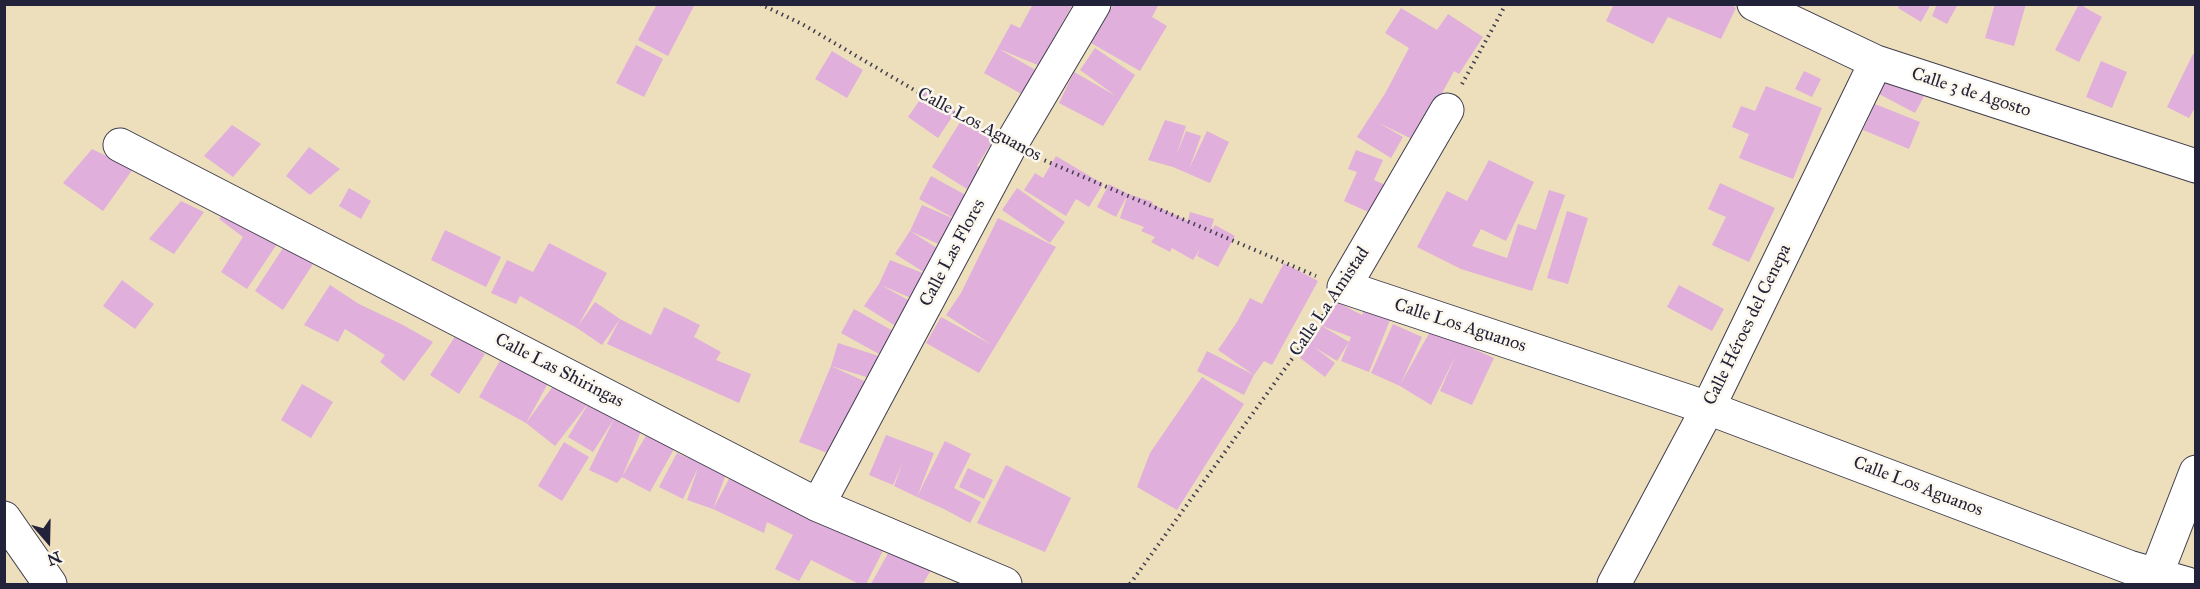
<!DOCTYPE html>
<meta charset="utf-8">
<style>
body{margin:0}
#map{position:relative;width:2200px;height:589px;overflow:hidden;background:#eddfbc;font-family:"IM FELL Great Primer",serif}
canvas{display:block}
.frame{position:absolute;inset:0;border:6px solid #22223b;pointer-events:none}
.north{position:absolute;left:18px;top:511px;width:60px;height:60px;-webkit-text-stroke:4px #fbf7ec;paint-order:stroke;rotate:160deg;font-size:16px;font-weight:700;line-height:24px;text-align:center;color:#22223b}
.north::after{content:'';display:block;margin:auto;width:21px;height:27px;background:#22223b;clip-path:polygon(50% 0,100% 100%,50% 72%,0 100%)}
</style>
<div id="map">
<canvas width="2200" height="589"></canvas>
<div class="frame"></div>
<div class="north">N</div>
</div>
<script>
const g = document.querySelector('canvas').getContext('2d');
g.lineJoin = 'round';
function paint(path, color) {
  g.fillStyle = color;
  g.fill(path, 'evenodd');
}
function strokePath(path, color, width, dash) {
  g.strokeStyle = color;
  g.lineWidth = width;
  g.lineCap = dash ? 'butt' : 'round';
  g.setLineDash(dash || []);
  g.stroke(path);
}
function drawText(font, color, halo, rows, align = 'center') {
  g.font = font + ' "IM FELL Great Primer",serif';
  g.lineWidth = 5;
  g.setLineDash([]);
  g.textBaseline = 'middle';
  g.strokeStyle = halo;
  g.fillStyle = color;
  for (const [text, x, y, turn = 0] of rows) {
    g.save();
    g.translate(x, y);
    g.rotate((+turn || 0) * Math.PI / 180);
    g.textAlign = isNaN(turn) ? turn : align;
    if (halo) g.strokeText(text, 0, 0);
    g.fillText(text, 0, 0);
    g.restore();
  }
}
paint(new Path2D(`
 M657,4H695L668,56L638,40Z
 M1033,4H1073L1052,41L1040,66L999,49L1039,72L1025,96L984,73L1011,24L1020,28Z
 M1114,4H1159L1152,17L1167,26L1140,71L1091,43Z
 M1614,4H1730L1736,8L1721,39L1668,17L1653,44L1606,21Z
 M1900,4H1931L1921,22L1898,8Z
 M1937,4H1958L1947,24L1932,16Z
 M1995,4H2026L2014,46L1985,38Z
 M2079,4L2102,17L2079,62L2055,50Z
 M1401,8L1437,30L1448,14L1483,37L1459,74L1454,71L1416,141L1379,123L1403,137L1391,158L1357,137L1386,92L1409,48L1385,33Z
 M636,45L663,59L644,97L616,83Z
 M1095,48L1135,75L1103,126L1059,103L1074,72L1116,96L1080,70Z
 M832,51L863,70L847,98L815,79Z
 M2193,54L2196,55V106L2189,118L2167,107Z
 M2101,61L2127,72L2112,108L2086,97Z
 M1804,71L1821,79L1812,97L1795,89Z
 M1892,71L1928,89L1915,113L1879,94Z
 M1766,86L1822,108L1793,179L1739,158L1749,134L1732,127L1741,106L1755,111Z
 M926,91L956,111L938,138L908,117Z
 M1875,104L1920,122L1909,149L1863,130Z
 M962,119L994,139L977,166L988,172L975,194L932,167Z
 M1165,120L1186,126L1176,156L1186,131L1201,136L1189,169L1207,131L1229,142L1210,183L1173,167L1148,160Z
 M232,125L261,144L233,177L204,156Z
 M309,147L340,169L310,195L286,176Z
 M92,149L133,169L103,211L63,183Z
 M1356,150L1383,160L1374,180L1388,186L1375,215L1344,201L1357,172L1348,169Z
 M1056,156L1103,184L1089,207L1076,199L1066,216L1024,190L1035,173L1043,178Z
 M1489,160L1534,182L1506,241L1481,229L1472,246L1507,258L1518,224L1536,230L1549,190L1565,195L1532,291L1461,269L1417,247L1447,191L1467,201Z
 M931,176L971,198L947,248L910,231L945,253L930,276L895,254L910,231L922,205L959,221L919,199Z
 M1720,183L1775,208L1749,262L1712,245L1726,217L1708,209Z
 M1109,184L1128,194L1153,202L1152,204L1188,221L1190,212L1214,219L1210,233L1215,225L1235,236L1218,267L1197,256L1200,249L1193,260L1172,248L1170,252L1151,242L1155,237L1141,231L1144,227L1120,218L1128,194L1116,217L1097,207Z
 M349,188L371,201L361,219L339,206Z
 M1017,188L1065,222L1050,243L1002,210Z
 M181,201L204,212L174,254L149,239Z
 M232,203L281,238L247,289L221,272L243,237L219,219Z
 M1567,211L1588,218L1568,284L1547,278Z
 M998,218L1056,247L979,373L926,343L941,317L992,345L946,315L961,293Z
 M445,230L501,257L486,287L431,260Z
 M549,243L607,273L578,326L595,302L620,319L651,335L664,307L700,325L694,337L721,352L716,360L751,374L739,403L607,344L620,319L602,345L577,328L520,296L516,304L491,293L507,260L533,272Z
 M285,245L313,264L283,310L255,291Z
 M890,260L930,276L920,302L881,285L917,305L902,330L864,306L879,284Z
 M1284,263L1318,281L1272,365L1264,361L1254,375L1218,350L1237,322L1250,298L1262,304Z
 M122,280L154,304L135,329L103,306Z
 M330,285L359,304L403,325L433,342L404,381L380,362L385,355L345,329L338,342L304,325Z
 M1679,285L1724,309L1712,331L1667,307Z
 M1333,300L1362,315L1364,309L1390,320L1369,372L1341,361L1351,337L1322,326Z
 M854,309L902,336L888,359L841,333Z
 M1393,324L1422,337L1401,383L1431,330L1494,358L1472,405L1440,391L1456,355L1431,405L1400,386L1371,373Z
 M1322,326L1349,342L1337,361L1314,347L1335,363L1325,377L1300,358Z
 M456,335L485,354L459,394L430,375Z
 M838,343L888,359L882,382L831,366Z
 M506,350L552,376L526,423L479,397Z
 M1207,351L1254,375L1244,395L1197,371Z
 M831,366L875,386L843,459L799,442Z
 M1202,377L1244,404L1177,510L1137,487L1150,453Z
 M559,378L642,429L622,477L617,483L589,470L614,419L593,452L568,437L590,401L555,446L526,423Z
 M302,384L333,402L311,438L281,420Z
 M651,427L678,442L650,492L622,477Z
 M886,435L934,453L917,497L945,441L971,454L954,488L981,502L970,523L944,509L917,497L894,486L904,459L893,485L869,475Z
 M564,442L589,457L562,501L538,486Z
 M677,453L726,474L713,509L730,477L888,541L866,584H859L811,560L799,581L775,569L793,535L767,522L764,533L713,509L687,500L698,468L683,499L659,487Z
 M1006,465L1071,498L1045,552L977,523Z
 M968,468L993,480L984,499L959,487Z
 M892,546L932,568L923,584H871Z`), '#e0afdb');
const minor = new Path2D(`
 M1754,4L1876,62L2196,166
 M1447,110L1344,287L1708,408L2129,567L2188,584
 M120,145L818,505L1005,584
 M818,505L1010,146L1094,4
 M4,518L50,584
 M2156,575L2196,472
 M1614,584L1708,408L1876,62`);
strokePath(minor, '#403e4e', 35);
strokePath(new Path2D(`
 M760,4L802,24L984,131
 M1462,84L1506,4
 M1039,158L1316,276
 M1130,584L1325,313`), '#403e4e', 4, [1.5, 4.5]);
strokePath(minor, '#fff', 33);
drawText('18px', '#22223b', '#fbf7ec', [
 ["Calle 3 de Agosto",1971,93,18],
 ["Calle Los Aguanos",979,125,28],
 ["Calle Las Flores",953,253,-62],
 ["Calle La Amistad",1330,302,-56],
 ["Calle Héroes del Cenepa",1748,325,-64],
 ["Calle Los Aguanos",1460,326,18],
 ["Calle Las Shiringas",559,371,27],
 ["Calle Los Aguanos",1918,487,21]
]);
</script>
